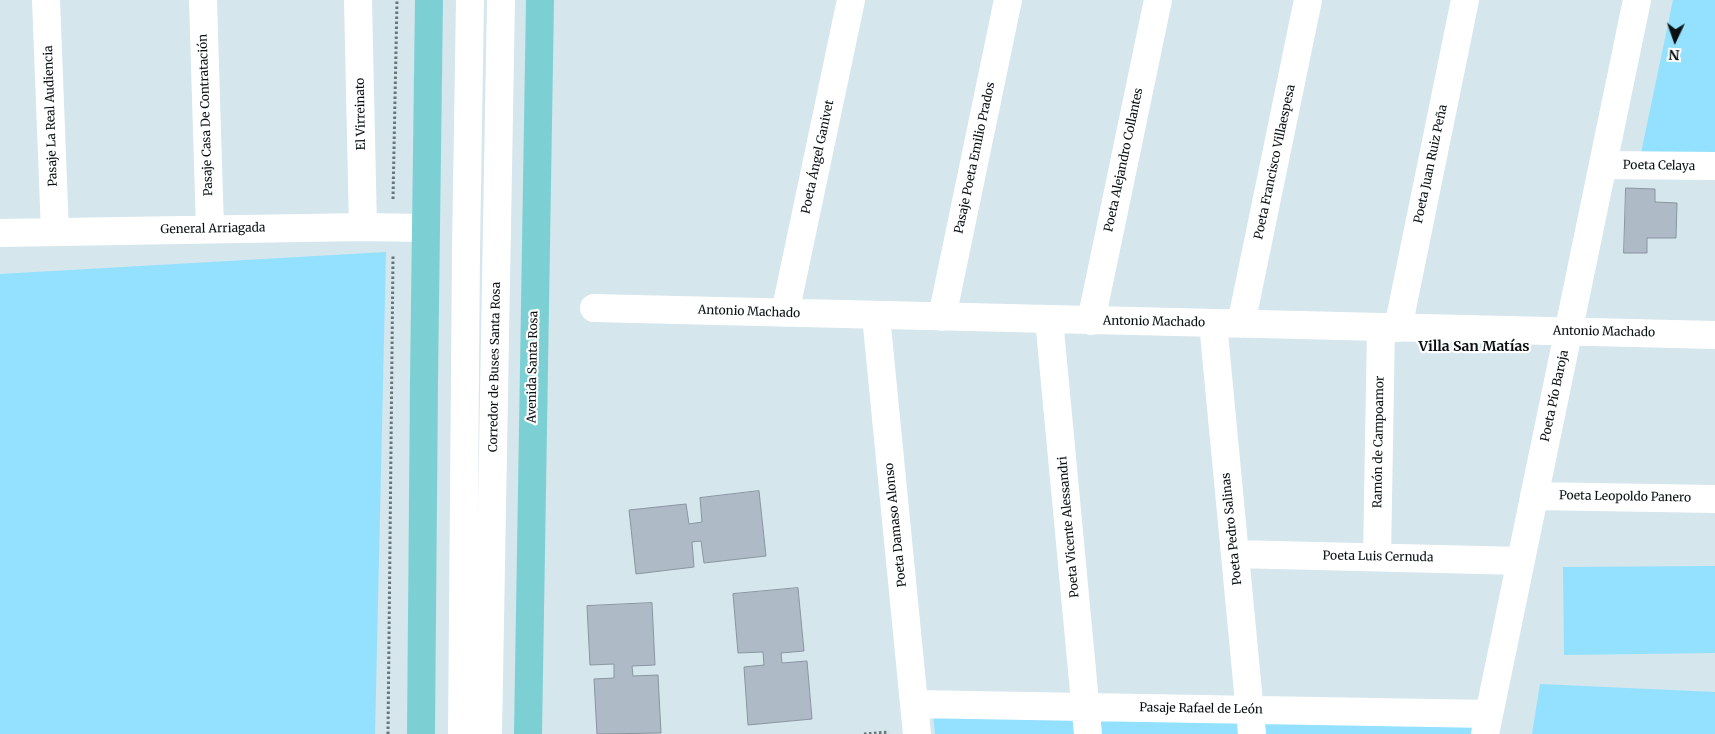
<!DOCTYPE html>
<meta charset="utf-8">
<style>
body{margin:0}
#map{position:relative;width:1715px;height:734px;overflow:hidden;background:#d5e6ed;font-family:Merriweather,serif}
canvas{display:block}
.north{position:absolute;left:1650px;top:15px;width:50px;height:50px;-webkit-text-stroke:4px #fff;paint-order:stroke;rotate:183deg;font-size:14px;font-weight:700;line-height:20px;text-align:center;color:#0a1012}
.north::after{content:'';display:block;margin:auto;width:18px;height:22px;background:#0a1012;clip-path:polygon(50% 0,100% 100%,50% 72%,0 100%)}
</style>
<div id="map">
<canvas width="1715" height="734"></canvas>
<div class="north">N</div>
</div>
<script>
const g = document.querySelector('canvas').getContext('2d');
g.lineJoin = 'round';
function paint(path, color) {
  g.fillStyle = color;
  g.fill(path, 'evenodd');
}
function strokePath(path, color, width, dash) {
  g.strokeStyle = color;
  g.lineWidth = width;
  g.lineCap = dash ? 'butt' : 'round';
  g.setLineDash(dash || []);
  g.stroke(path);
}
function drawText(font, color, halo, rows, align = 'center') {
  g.font = font + ' Merriweather,serif';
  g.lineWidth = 4.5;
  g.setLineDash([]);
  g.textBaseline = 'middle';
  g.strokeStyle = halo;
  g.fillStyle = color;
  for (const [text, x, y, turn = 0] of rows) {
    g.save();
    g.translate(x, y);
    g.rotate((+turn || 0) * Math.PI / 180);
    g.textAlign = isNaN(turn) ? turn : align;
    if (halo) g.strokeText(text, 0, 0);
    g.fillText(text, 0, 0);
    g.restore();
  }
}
paint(new Path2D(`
 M1673,0H1715V155L1641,153Z
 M386,252L375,734H0V274Z
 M1715,566V653L1564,655L1563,567Z
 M1540,684L1715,692V734H1532Z
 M933,716L1474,727L1472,734H935Z`), '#93e1fe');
const building = new Path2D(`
 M1626,188L1655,189V202L1677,203L1676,238H1647V253H1624Z
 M759,491L766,556L704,563L701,541L692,542L694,567L636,574L629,510L686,504L689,524L702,522L700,498Z
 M798,588L804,651L781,653L782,663L807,661L812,719L748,725L744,667L764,665L763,652L738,653L733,594Z
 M652,603L655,665L632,666L633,676L658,675L661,733L597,734L594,679L614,678V664L590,665L587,606Z`);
paint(building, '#aebac6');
strokePath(building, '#89959f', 1);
strokePath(new Path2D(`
 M393,199L397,0
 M388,734L393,256
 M864,734L889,732`), '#697478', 3, [2.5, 2.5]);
strokePath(new Path2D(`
 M46,0L55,232
 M203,0L210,229
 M358,0L363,227
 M1603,165L1715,166
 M0,233L363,227L426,228
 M594,308L1715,335
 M785,313L851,0
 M876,316L917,734
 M942,317L1008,0
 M1049,319L1088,734
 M1091,321L1158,0
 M1213,323L1252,734
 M1241,324L1308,0
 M1398,328L1465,0
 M1534,496L1715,499
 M1235,554L1521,561
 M1377,557L1381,327
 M914,704L1489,714
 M462,734L466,251L470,0
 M488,734L501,0
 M1485,734L1637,0`), '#fff', 28);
strokePath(new Path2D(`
 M421,734L424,380L429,0
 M528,734L540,0`), '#7cd0d4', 28);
drawText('12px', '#0a1012', '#fff', [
 ["El Virreinato",361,114,-91],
 ["Pasaje Casa De Contratación",206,115,-92],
 ["Pasaje La Real Audiencia",51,116,-92],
 ["Poeta Ángel Ganivet",818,157,-78],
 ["Pasaje Poeta Emilio Prados",975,158,-78],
 ["Poeta Alejandro Collantes",1124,160,-78],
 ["Poeta Francisco Villaespesa",1275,162,-78],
 ["Poeta Juan Ruiz Peña",1431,164,-78],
 ["Poeta Celaya",1659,166,1],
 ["General Arriagada",213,229,-1],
 ["Antonio Machado",749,312,2],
 ["Antonio Machado",1154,322,1],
 ["Antonio Machado",1604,332,1],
 ["Corredor de Buses Santa Rosa",495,367,-89],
 ["Avenida Santa Rosa",533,367,-89],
 ["Poeta Pío Baroja",1555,396,-78],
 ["Ramón de Campoamor",1379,442,-89],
 ["Poeta Leopoldo Panero",1625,497,1],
 ["Poeta Damaso Alonso",896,525,-96],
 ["Poeta Vicente Alessandri",1069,527,-95],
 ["Poeta Pedro Salinas",1232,529,-96],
 ["Poeta Luis Cernuda",1378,557,1],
 ["Pasaje Rafael de León",1201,709,1]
]);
drawText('bold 14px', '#0a1012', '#fff', [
 ["Villa San Matías",1474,347]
]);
</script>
